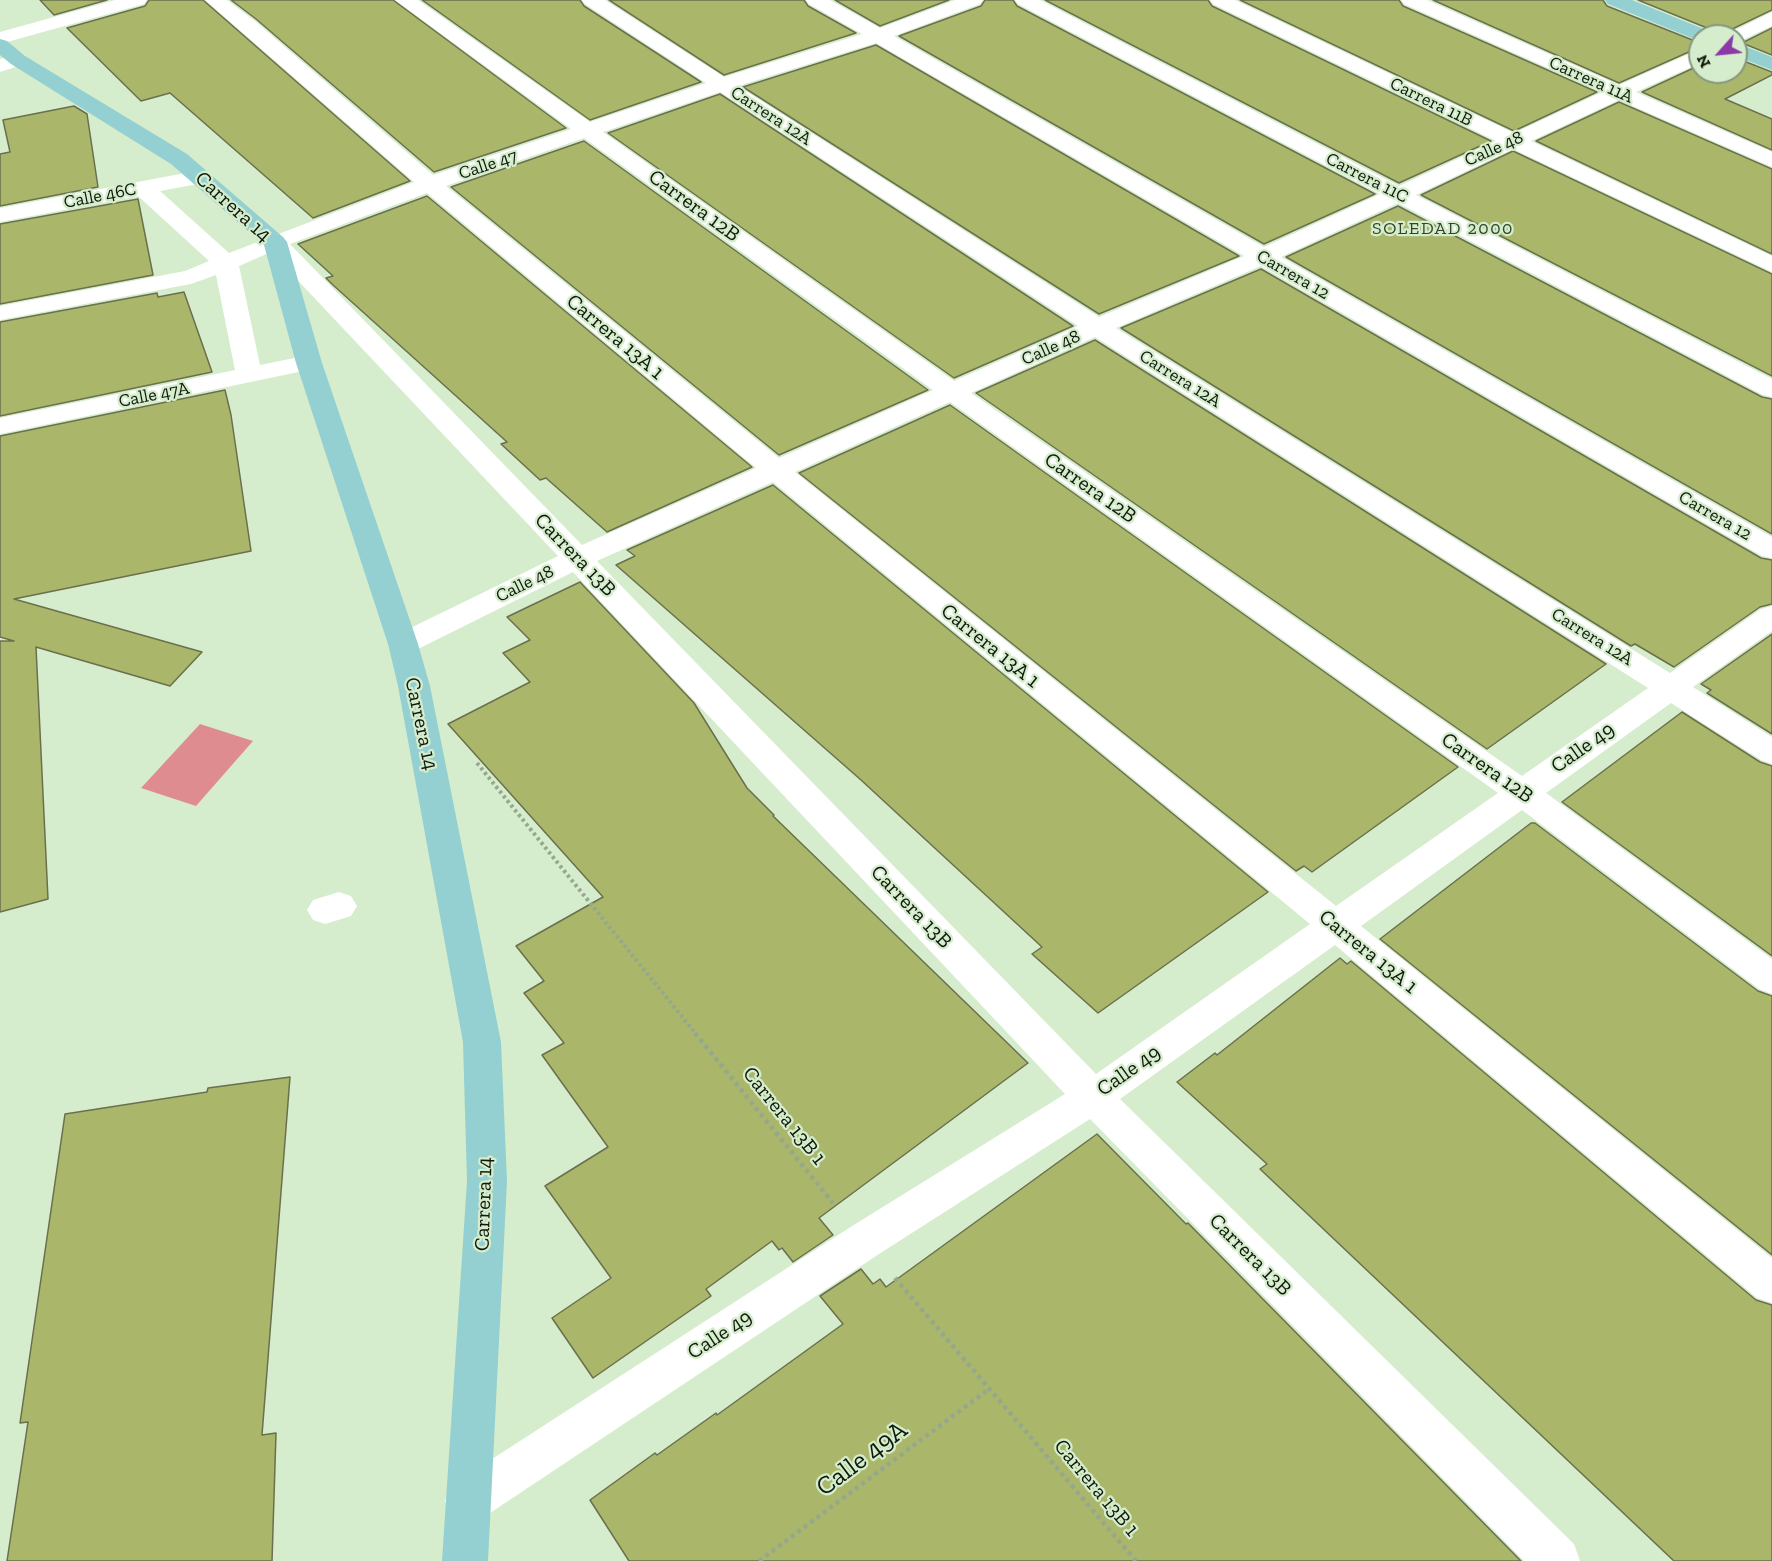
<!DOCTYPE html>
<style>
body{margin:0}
#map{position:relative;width:1772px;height:1561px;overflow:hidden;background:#d5edcc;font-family:"Zilla Slab",serif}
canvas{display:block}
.north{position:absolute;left:1688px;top:24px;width:60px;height:60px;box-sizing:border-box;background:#d5edcc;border:2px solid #86987f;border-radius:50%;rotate:243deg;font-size:16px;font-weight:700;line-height:24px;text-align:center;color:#0f180c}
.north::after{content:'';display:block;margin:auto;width:21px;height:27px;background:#8c39a8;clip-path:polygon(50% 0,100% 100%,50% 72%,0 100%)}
</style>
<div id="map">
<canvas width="1772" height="1561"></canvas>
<div class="north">N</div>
</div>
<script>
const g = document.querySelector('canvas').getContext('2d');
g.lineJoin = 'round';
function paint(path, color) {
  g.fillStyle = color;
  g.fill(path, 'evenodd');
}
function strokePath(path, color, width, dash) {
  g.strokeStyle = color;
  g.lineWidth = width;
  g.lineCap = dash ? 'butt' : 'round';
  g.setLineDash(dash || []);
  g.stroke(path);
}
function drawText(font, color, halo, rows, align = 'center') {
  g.font = font + ' "Zilla Slab",serif';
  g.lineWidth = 4.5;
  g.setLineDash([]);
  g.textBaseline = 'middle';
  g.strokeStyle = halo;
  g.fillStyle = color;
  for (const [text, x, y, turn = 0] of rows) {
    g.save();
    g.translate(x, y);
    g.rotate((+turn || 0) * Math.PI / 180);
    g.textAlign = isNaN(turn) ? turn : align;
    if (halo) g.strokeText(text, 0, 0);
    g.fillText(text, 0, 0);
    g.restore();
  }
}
paint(new Path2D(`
 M200,724L253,741L196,806L141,788Z`), '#df8c90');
const building = new Path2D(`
 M40,0H107L54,15Z
 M149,0H203L410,181L313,218L170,93L141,101L67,28L145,6Z
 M231,0H393L566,128L434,172L256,19Z
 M422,0H580L584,6L701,82L590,120Z
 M609,0H804L808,6L856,33L724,75Z
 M835,0H949L880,26Z
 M985,0H1013L1017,6L1375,194L1264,244L899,36L981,6Z
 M1045,0H1208L1212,6L1491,141L1399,183Z
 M1240,0H1399L1403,6L1597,92L1514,131Z
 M1433,0H1603L1607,6L1700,43V47L1619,83Z
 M1638,0H1772V10L1728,31L1725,36H1716L1712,30Z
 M1772,28V55L1742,43Z
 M876,45L1239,256L1099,314L743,87Z
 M1736,58L1772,72V75L1725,99L1772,119V150L1642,92L1700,65V72H1736Z
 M720,94L1073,326L954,378L608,133Z
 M1619,102L1772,169V254L1536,141Z
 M74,106L87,114L98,187L0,206V154L10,152L3,120Z
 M584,141L928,390L779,455L451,187Z
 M1513,151L1772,274V376L1421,195Z
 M427,196L752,467L607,532L546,478L540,480L501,444L507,442L333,285L326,278L333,276L298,244Z
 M138,199L153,275L0,304V224Z
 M1398,206L1762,397L1772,399V534L1286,257Z
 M1261,269L1761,558L1772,560V604L1760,607L1674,667L1635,644L1631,646L1121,328Z
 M184,292L212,372L0,416V322L157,293L158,297Z
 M1095,340L1606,664L1487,749L976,393Z
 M225,390L231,415L251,551L14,599L202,652L170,686L36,647L48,899L0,912V641H14L0,637V436Z
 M950,405L1458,767L1312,872L1304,866L1296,871L799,473Z
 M773,485L1268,892L1098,1013L1032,954L1042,947L861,780L616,565L635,556L627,550Z
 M580,582L694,703L747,788L774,815L773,816L1028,1063L819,1218L833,1235L793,1262L782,1248L779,1250L772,1241L706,1289L711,1296L593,1378L552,1318L611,1278L545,1186L608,1147L542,1055L564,1043L524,993L544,981L516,946L603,897L448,724L530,682L503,653L530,640L507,617Z
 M1772,634V734L1707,693L1711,690L1701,684Z
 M1682,712L1760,762L1772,766V956L1562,802Z
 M1531,823H1535L1758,991L1772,996V1255L1380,939Z
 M1340,958L1347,964L1351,961L1756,1300L1772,1305V1561H1674L1260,1169L1267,1164L1177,1082L1215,1053L1217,1055Z
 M290,1077L262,1435L276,1433L272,1561H7L28,1422L20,1423L65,1114L207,1092L208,1088Z
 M1097,1134L1186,1224L1188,1223L1521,1561H629L590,1500L655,1453L657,1455L716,1413L717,1415L843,1324L820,1296L861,1269L873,1284L880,1279L886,1287Z`);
paint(building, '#aab66a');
strokePath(building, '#6a704e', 1.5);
strokePath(new Path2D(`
 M477,763L696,1034`), '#95a88e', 4, [3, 3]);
strokePath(new Path2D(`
 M695,1033L833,1203
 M895,1278L1136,1561
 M759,1561L989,1389`), '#95a88e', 4.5, [4, 4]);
paint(new Path2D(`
 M115,0H147L144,4L0,44V32Z
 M205,0H227L255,21L433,175L571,129L395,0H418L590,122L706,83L585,4L582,0H605L724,77L862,34L809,4L806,0H830L880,28L955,0H983L980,4L894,36L1264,247L1380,194L1018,4L1015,0H1040L1399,186L1496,141L1213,4L1210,0H1235L1514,133L1602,92L1404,4L1401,0H1427L1619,85L1700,49V63L1636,92L1772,152V167L1619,100L1531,141L1772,256V272L1513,149L1416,195L1772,379V397L1763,395L1398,203L1281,257L1772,537V558L1762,556L1261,266L1116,328L1670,673L1761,609L1772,606V631L1693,687L1772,737V764L1761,760L1671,703L1546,793L1772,959V994L1759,989L1522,810L1361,926L1772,1258V1303L1757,1298L1335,945L1120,1099L1574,1544L1580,1561H1524L1090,1119L879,1254L484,1517L468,1524L452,1517L445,1501L452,1485L849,1228L1065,1094L573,572L414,651L403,654L392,651L388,644L392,637L558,556L271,252L239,266L260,365L309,355L318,358L322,363L318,368L0,434V418L235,370L216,275L191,284L0,320V306L185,271L209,261L138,196L0,222V208L201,170L209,172L212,177L209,182L160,191L229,253L414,182ZM876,43L1244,256L1099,317L738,86ZM720,92L1078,326L954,381L603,132ZM584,138L933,390L779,458L446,186ZM427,193L756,468L582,545L290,244ZM1095,337L1648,688L1522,776L971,393ZM950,402L1498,793L1336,906L795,472ZM773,482L1310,924L1096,1074L597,561Z
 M1772,12V26L1736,43V36H1727L1729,33Z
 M18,54L25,56L28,60L25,64L0,72V59Z
 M339,892L351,896L357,906L351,916L325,924L313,920L307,910L313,900Z`), '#fff');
paint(new Path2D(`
 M1605,0H1632L1711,32L1714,36H1700V41L1697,40L1608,4Z
 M0,39L7,41L25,56L187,154L283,237L287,242L322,363L418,644L430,686L501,1042L507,1181L488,1561H442L467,1181L463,1042L398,686L388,644L296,363L264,245L171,164L11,64L0,55Z
 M1736,43L1772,57V70L1736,56Z`), '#94d0d1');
drawText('18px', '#0f180c', '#d5edcc', [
 ["Carrera 11A",1591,80,24],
 ["Carrera 11B",1431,102,26],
 ["Carrera 12A",771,116,33],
 ["Calle 48",1494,149,-24],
 ["Calle 47",488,165,-18],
 ["Carrera 11C",1367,178,27],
 ["Calle 46C",100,196,-11],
 ["Carrera 12",1293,275,30],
 ["Calle 48",1051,348,-24],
 ["Carrera 12A",1180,379,32],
 ["Calle 47A",154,395,-11],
 ["Carrera 12",1715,516,30],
 ["Calle 48",525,584,-26],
 ["Carrera 12A",1592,637,32]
]);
g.letterSpacing = '1.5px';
drawText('18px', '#314429', '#d5edcc', [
 ["SOLEDAD 2000",1443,229]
]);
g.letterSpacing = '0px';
drawText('21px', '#0f180c', '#d5edcc', [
 ["Carrera 12B",694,206,36],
 ["Carrera 14",233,207,42],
 ["Carrera 13A 1",615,337,40],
 ["Carrera 12B",1090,488,35],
 ["Carrera 13B",575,555,46],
 ["Carrera 13A 1",990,646,39],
 ["Carrera 14",421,724,78],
 ["Calle 49",1583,748,-35],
 ["Carrera 12B",1487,768,35],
 ["Carrera 13B",911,907,46],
 ["Carrera 13A 1",1368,952,39],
 ["Calle 49",1129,1071,-35],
 ["Carrera 13B 1",784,1116,51],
 ["Carrera 14",484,1204,-88],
 ["Carrera 13B",1250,1255,45],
 ["Calle 49",720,1335,-33],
 ["Carrera 13B 1",1096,1488,50]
]);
drawText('26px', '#0f180c', '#d5edcc', [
 ["Calle 49A",862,1459,-37]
]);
</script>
